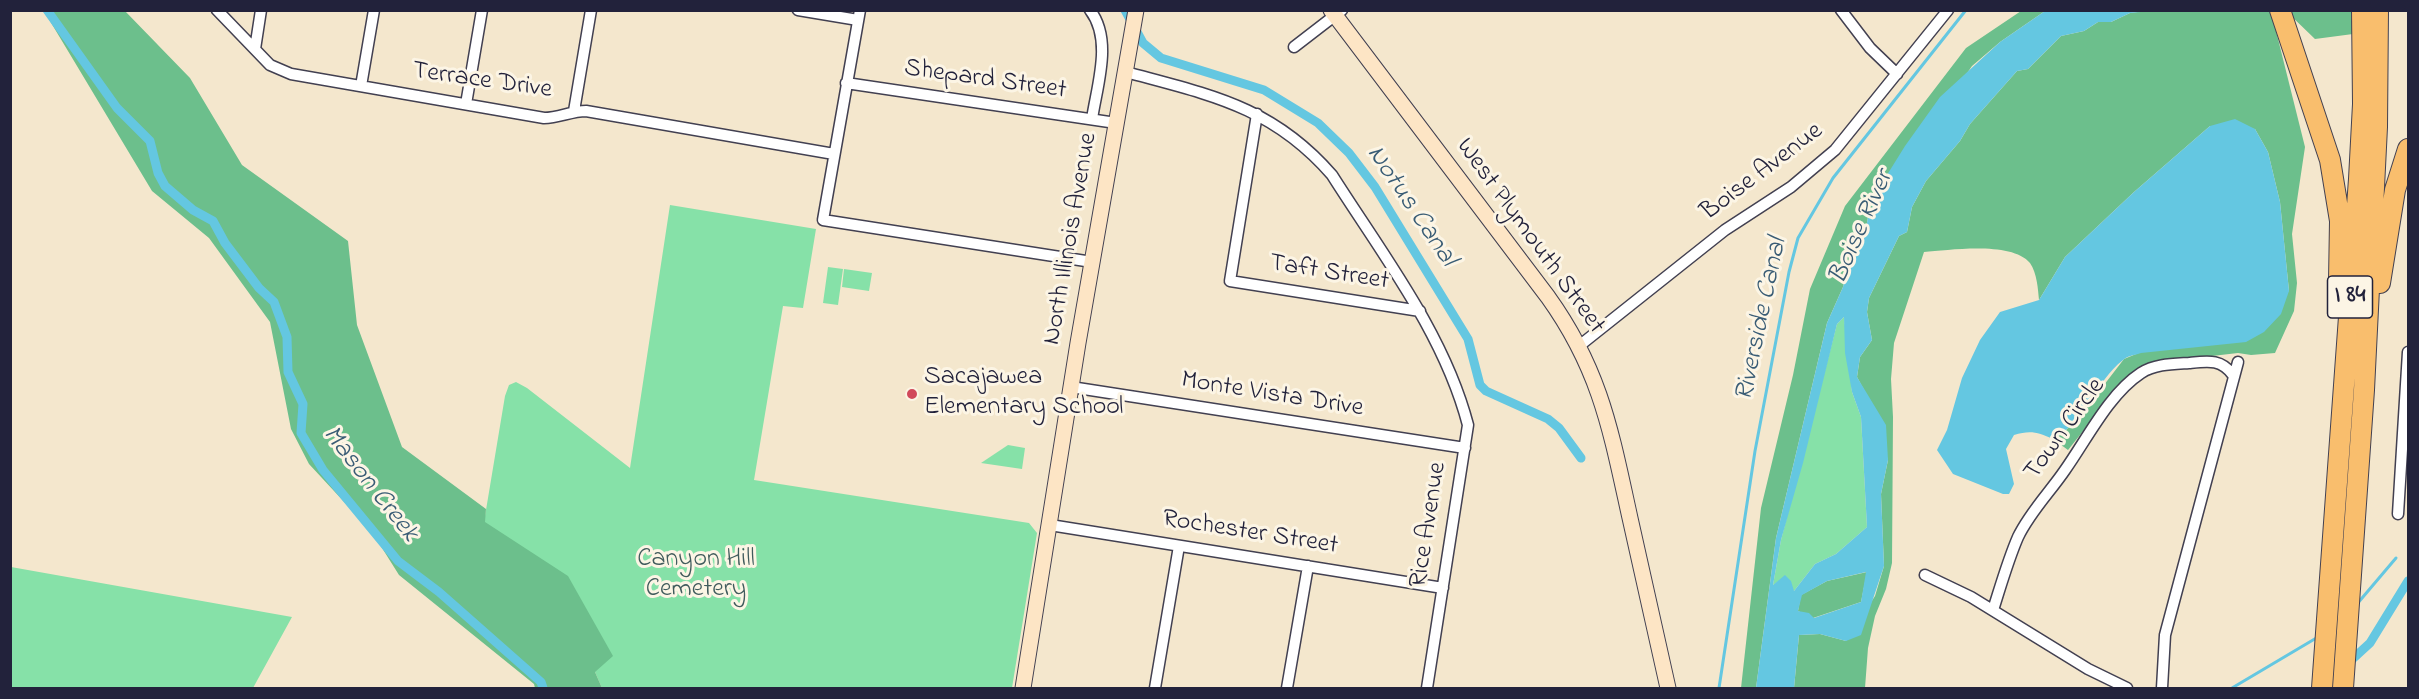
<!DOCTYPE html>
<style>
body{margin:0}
#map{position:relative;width:2419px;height:699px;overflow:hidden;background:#f4e7cd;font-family:"Indie Flower",sans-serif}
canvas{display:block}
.frame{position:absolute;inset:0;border:12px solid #22223b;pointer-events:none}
</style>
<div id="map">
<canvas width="2419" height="699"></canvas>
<div class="frame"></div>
</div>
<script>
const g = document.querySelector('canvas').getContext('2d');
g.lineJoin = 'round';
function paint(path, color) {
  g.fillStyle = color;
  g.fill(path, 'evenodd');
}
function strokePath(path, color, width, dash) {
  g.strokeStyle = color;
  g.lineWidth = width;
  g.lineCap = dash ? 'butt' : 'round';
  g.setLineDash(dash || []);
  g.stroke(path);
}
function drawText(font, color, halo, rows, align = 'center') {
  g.font = font + ' "Indie Flower",sans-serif';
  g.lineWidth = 6;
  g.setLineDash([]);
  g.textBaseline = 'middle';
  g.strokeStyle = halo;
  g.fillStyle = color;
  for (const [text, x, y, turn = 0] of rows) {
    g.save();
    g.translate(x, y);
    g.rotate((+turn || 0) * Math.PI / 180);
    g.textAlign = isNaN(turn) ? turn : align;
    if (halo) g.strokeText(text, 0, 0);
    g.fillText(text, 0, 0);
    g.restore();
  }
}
paint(new Path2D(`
 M670,205L816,229L803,308L783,306L754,480L1029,523L1037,533L1012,688H602L595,672L484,522L505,396L509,385L516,382L527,388L630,468Z
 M828,267L843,269L838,305L823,303Z
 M844,269L872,273L869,291L842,287Z
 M1844,317L1852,392L1861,417L1867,527L1836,554L1815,564L1794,591L1779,581L1773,585L1781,540L1837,324Z
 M1008,445L1025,448L1022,469L981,463Z
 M11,567L275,614L292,617L253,688H11Z`), '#86e1a8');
paint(new Path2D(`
 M2152,10L2271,11L2305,147L2292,234L2297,283L2294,311L2275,353L2251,355L2238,353L2160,362L2123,381L2068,450L2053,439L2062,434L2080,416L2124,359L2289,291L2280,202L2268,152L2255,129L2210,126L2134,192L2065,257L2039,300C2038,289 2037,273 2030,263C2012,241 1950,250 1924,252L1894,343L1891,379L1893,417L1892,563L1886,589L1875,616L1868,648L1865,688H1794L1799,635L1820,634L1846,641L1875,596L1884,566L1881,494L1888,460L1865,392L1857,377L1860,357L1872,340L1867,312L1869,298L1899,236L1907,232L1912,207L1926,181L1960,141L1970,124L2017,71L2028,69L2061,36L2084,31L2098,22H2111L2130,13Z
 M44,11H125L190,78L242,165L348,241L357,325L402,447L486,509L485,522L568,576L613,656L595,672L602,688H535L534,684L399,575L372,532L309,464L291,429L270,322L209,238L152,191Z
 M2021,11H2045L2000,42L1972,66L1868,217L1865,234L1854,246L1843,287L1827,323L1776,538L1756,688H1741L1761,508L1793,375L1810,289L1845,206L1966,48Z
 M2286,11H2351L2353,34L2315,39Z
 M1867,572L1861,602L1813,618L1798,611L1801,595L1827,581Z`), '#6cbf8c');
paint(new Path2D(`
 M2045,11H2152L2130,13L2111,22H2098L2084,31L2061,36L2028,69L2017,71L1970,124L1960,141L1926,181L1912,207L1907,232L1899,236L1869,298L1867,312L1872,340L1860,357L1857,377L1886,425L1888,460L1881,494L1884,566L1861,635L1846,641L1820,634L1799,635L1794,688H1756L1776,538L1827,323L1843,287L1854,246L1865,234L1868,217L1882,183L1905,146L1940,97L2000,42ZM1844,317L1845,353L1852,392L1861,417L1867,527L1836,554L1815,564L1794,591L1791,581L1785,575L1773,585L1781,540L1803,463L1837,324ZM1866,572L1861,602L1814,618L1809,613L1798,611L1802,595L1827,581Z
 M2235,119L2255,129L2268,152L2280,202L2289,291L2281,314L2264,332L2246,342L2141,353C2135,355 2127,356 2123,360C2095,382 2085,422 2053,439C2038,432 2030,430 2014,435L2006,449L2014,484L2009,494H2003L1953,474L1937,450L1947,430L1962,378L1980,340L2000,312L2039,300L2065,257L2134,192L2210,126Z`), '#64c7e1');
strokePath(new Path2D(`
 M2357,604L2396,558
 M1719,688L1755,451L1789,272L1798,238L1833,178L1966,10
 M2232,688L2318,637`), '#64c7e1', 3);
strokePath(new Path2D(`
 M47,10L117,108L150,141L158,173L165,186L193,210L213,221L225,243L259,288L274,302L287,337L288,372L303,404L301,433L323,470L398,561L439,592L541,682L543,688
 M1125,10L1143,43L1161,58L1264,90L1318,123L1349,153L1375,187L1468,339L1480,385L1486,391L1548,419L1559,428L1581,458
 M2346,665L2370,643L2408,581`), '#64c7e1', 9);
const street = new Path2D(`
 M217,10L270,65L291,74L544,118C559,118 571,111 586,111L834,154
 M798,10L858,20
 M860,10L823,220L1092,262
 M1090,10C1113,40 1097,85 1092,119
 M1841,10L1870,48L1897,74
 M1294,47L1342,10
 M255,49L261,10
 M1126,72C1210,95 1272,106 1332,175C1382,254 1444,333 1468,425L1427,688
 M846,83L1116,123
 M361,86L374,10
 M466,104L482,10
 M574,111L591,10
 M1257,114L1230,281L1420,311
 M1579,346L1725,230L1791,187L1835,150L1948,10
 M1071,387L1465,448
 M2398,514L2408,352
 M1050,525L1443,588
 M1925,575L1971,597L2088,669L2127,688
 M1993,610C2001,585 2008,560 2018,537C2030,512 2050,492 2065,470C2087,439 2109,394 2141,373C2155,364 2173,364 2189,363C2209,361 2221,359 2233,375
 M1155,688L1179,546
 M1287,688L1308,566
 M2162,688L2165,635L2238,362`);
const secondary = new Path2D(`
 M1331,10L1548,297C1601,371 1611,432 1630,518C1643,575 1655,632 1668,688
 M1023,688L1078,343L1136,10`);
const highway = new Path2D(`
 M2280,10L2330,160L2340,221L2339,281
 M2380,283L2395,190L2408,149
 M2322,688L2359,179L2363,104L2362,10
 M2343,688L2364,390L2377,127L2378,10`);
strokePath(street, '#424051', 13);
strokePath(secondary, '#424051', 17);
strokePath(highway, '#424051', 22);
strokePath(street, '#fff', 10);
strokePath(secondary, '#fde5c5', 15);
strokePath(highway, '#f9be6d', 20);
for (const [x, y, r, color] of [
 [912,394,6,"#d1495b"]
]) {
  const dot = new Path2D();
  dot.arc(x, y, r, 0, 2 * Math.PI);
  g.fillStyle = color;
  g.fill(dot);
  strokePath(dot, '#fcf5e5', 2);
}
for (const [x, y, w] of [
 [2350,297,45]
]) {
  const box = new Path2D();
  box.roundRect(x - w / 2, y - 21, w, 42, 4.5);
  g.fillStyle = '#fcf5e5';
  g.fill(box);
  strokePath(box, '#22223b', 1.5);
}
drawText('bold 24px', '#22223b', null, [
 ["I 84",2350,297]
]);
drawText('26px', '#22223b', '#fcf5e5', [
 ["Shepard Street",985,81,8],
 ["Terrace Drive",482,82,8],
 ["Boise Avenue",1763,173,-37],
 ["West Plymouth Street",1529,237,54],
 ["North Illinois Avenue",1072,239,-80],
 ["Taft Street",1329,274,9],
 ["Monte Vista Drive",1272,396,9],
 ["Town Circle",2066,430,-54],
 ["Rice Avenue",1430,525,-81],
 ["Rochester Street",1250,534,9]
]);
drawText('26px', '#22223b', '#fcf5e5', [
 ["Sacajawea",924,379],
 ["Elementary School",924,409]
], 'left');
drawText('26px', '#405b5c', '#fcf5e5', [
 ["Canyon Hill",696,561],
 ["Cemetery",696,591]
]);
drawText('italic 27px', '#395c75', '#fcf5e5', [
 ["Notus Canal",1410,207,56],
 ["Boise River",1863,228,-66],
 ["Riverside Canal",1763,320,-78],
 ["Mason Creek",369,485,52]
]);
</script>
